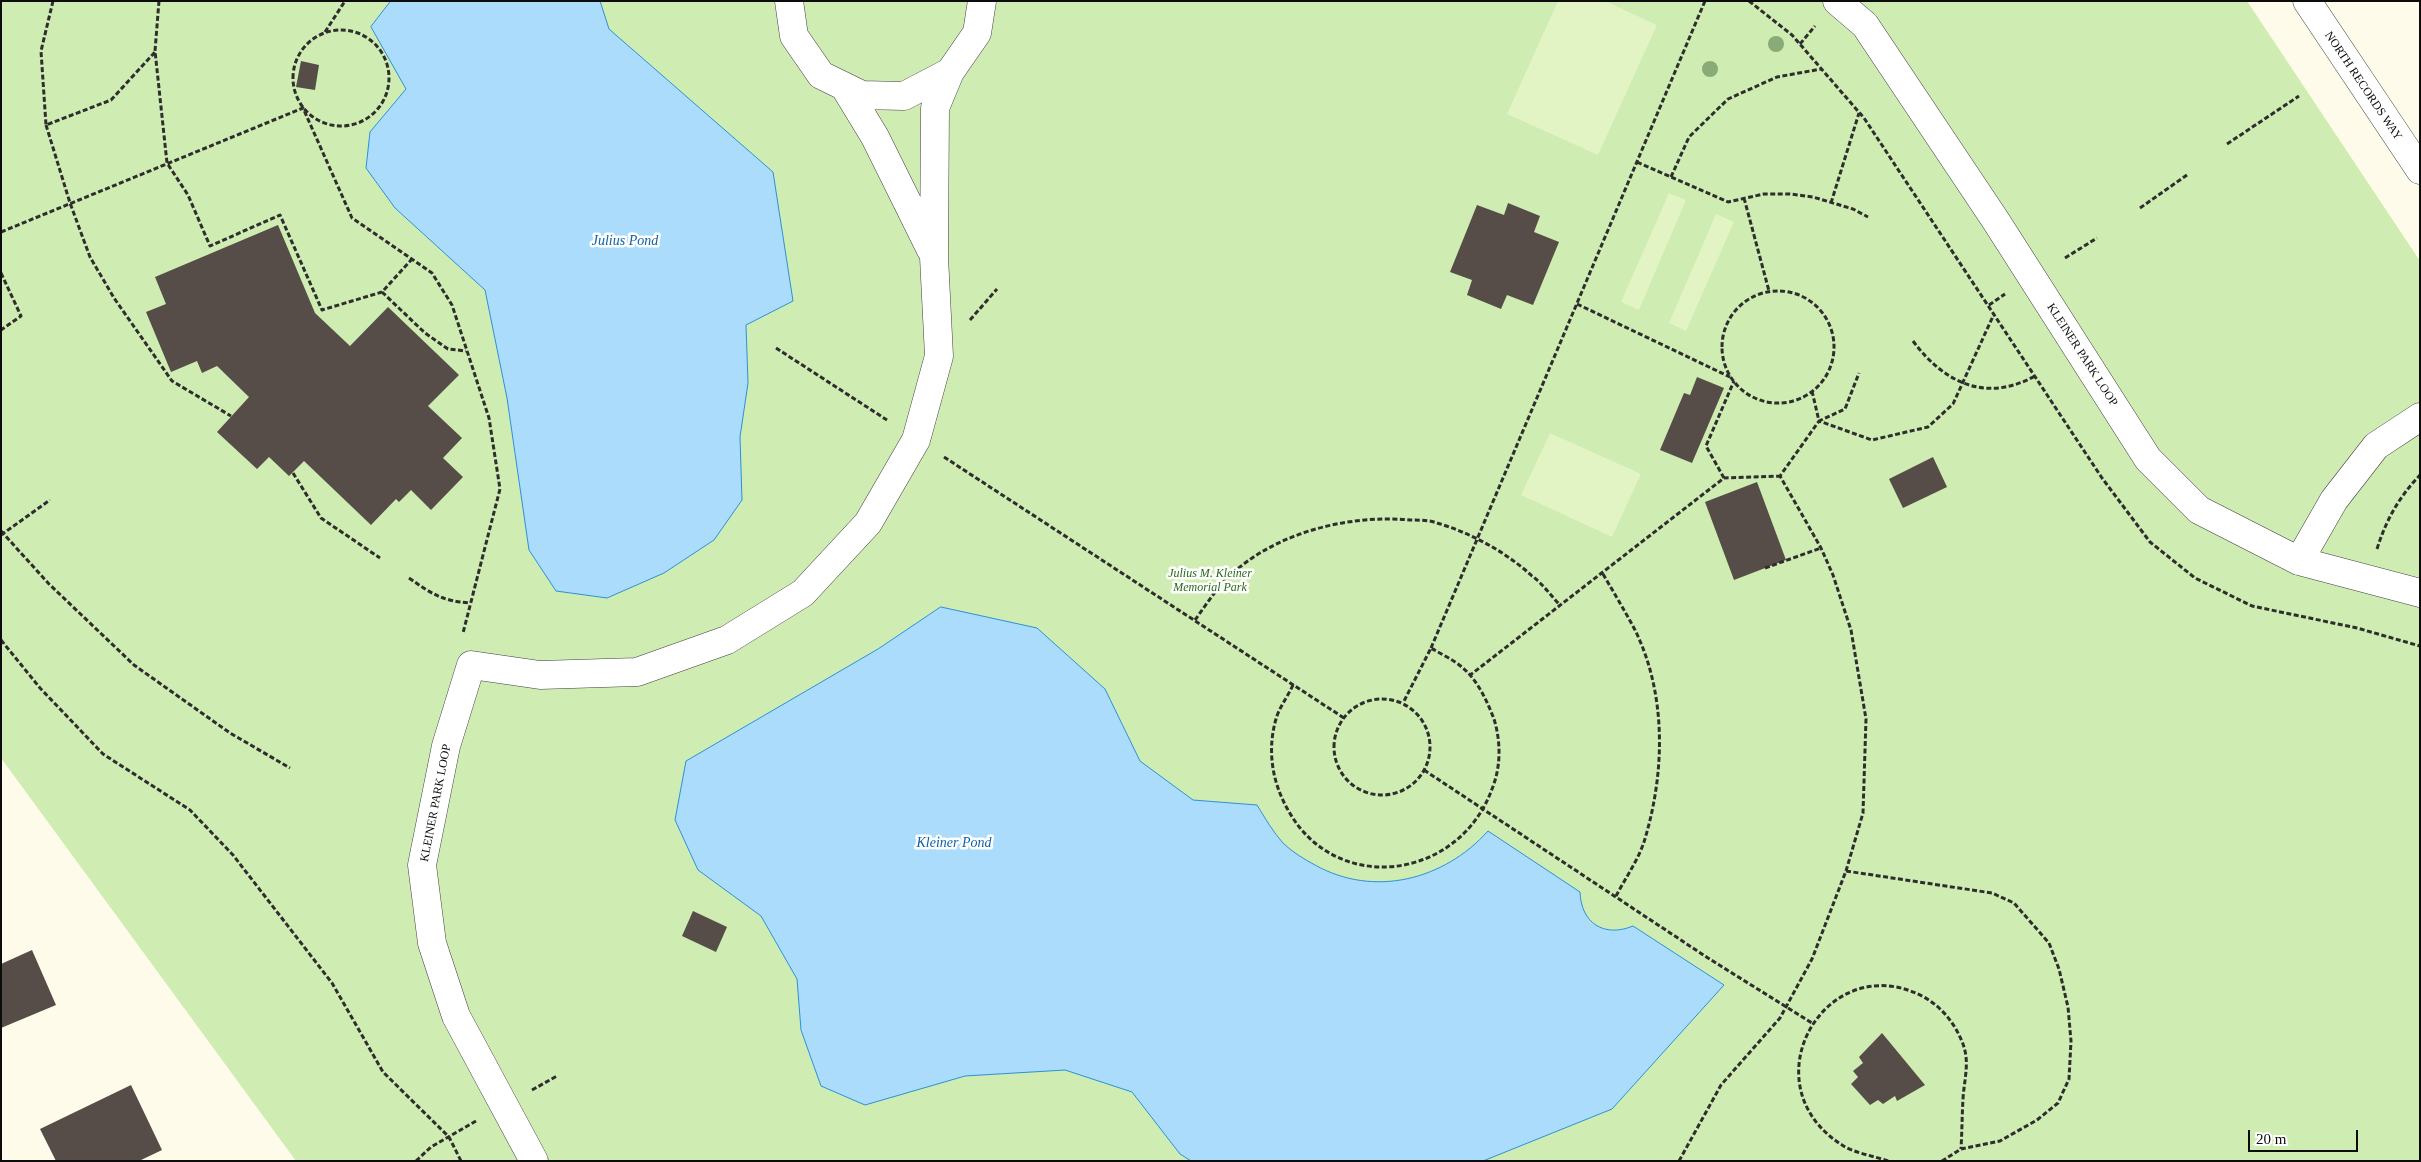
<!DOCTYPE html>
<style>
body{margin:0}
#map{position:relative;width:2421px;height:1162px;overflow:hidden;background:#fffbeb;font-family:Georgia,serif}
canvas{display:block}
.frame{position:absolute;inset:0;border:2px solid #0c0c0c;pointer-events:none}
.scale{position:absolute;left:2248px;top:1130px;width:110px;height:22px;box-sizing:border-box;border:2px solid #0c0c0c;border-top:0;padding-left:6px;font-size:15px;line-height:18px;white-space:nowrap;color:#0c0c0c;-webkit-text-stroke:4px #fff;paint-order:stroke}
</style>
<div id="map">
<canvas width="2421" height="1162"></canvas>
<div class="frame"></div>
<div class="scale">20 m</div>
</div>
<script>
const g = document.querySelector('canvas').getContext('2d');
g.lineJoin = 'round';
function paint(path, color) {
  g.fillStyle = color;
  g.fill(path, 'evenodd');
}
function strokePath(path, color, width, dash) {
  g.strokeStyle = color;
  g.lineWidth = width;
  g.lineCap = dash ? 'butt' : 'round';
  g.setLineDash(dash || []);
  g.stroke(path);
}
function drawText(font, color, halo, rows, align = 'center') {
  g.font = font + ' Georgia,serif';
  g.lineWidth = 5;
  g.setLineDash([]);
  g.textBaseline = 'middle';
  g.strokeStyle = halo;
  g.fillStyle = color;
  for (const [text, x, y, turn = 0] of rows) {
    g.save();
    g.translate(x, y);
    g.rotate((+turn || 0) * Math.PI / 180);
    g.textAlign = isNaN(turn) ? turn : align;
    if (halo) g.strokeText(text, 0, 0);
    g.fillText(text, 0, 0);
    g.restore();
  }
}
paint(new Path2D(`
 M1,1H2247L2420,261V1161H296L1,758Z`), '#cfecb2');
paint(new Path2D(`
 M1558,1H1605L1657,25L1598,155L1507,114Z
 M1669,193L1686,200L1639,310L1621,302Z
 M1716,214L1734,222L1686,331L1669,323Z
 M1550,433L1641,474L1612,537L1521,495Z`), '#e2f3c4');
const water = new Path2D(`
 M391,1H600L609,29L773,172L793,301L746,325L748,383L740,437L742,500L714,540L664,573L607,598L556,591L529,550L507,398L485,290L395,208L366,168L370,132L406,89L371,27Z
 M941,607L1037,628L1105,689L1140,761L1193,800L1257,805C1265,818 1273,832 1283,843C1292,852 1304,859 1315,865C1374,898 1444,880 1488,831L1580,892C1581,923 1604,938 1633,926L1724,985L1612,1109L1483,1161H1191L1180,1154L1132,1092L1065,1070L965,1076L865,1105L821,1086L801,1030L797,979L761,916L698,870L675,820L686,761L878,649Z`);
paint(water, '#abdcfb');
strokePath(water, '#2c91d8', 1);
paint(new Path2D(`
 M301,61L319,65L315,90L296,87Z
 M1508,203L1540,216L1534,232L1559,242L1533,305L1507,295L1501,309L1467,295L1472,280L1450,272L1477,205L1504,215Z
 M278,225L315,313L350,346L388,307L459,375L428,406L462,438L443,458L463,477L431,510L411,490L399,502L396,499L371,525L304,461L289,476L269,457L257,469L217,432L249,397L217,366L202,373L197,361L171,372L146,312L166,304L155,277Z
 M1697,377L1724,388L1692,463L1660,450L1684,393L1690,395Z
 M1933,457L1947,487L1903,508L1889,479Z
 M1757,482L1786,560L1734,580L1705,502Z
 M693,911L727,927L716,952L682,936Z
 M32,950L56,1005L1,1028V964Z
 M1882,1033L1925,1085L1897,1101L1895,1096L1883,1104L1878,1100L1870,1105L1851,1084L1858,1077L1853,1071L1863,1063L1859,1057Z
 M131,1085L162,1150L139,1161H56L40,1129Z`), '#564d48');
const minor = new Path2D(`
 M789,1L794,36L821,75L862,95L904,96L950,72L977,33L982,1
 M1837,1L1865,25L1996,221L2148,459L2199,510L2299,561L2420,593
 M2307,1L2420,170
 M844,86L875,137L931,250
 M2299,561L2334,500L2376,446L2420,417
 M534,1161L456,1016L432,943L422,865L446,746L471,665L540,675L637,672L727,640L803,593L868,523L916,440L939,356L934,257L935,108L950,72`);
strokePath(minor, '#3f3f3f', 29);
strokePath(new Path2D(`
 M53,1L41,51L46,125L111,100L155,52
 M159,1L155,51L167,163L188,195L210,246L280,215L322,310L382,292L412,259
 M1749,1L1792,35L1864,118L2102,478L2150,542L2195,578L2252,606L2357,628L2420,646
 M293 78a48 48 0 1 1 96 0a48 48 0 1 1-96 0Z
 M325,32L345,1
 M1800,44L1815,26
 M46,125L70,203L90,257L114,298L172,381L231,416
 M2227,144L2299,96
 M1637,162L1728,202L1764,194H1790L1813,197L1853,209L1868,217
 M1671,177L1689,137L1728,99L1777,77L1821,69
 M1744,198L1769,291
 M1831,203L1859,113
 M2140,208L2187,175
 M1,232L303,108L352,218L432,273L452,305L489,418L500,489L463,633
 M2065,258L2097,238
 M1,273L21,316L1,330
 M1722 347a56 56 0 1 1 112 0a56 56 0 1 1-112 0Z
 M382,292L425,333L448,349L466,351
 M1577,304L1730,377
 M1989,305L2005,294
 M970,320L997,289
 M1913,341C1944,383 1986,403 2035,376
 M776,348L887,420
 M1812,391L1819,421L1845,409L1859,373
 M944,457L1344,718
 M293,473L321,518L380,558
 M1724,478L1706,446L1734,381
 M1,531L49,584L134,665L230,733L290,768
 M1,535L50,500
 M2377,549C2386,520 2399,497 2420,475
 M1765,568L1821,548
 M1603,574C1614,593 1625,611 1635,630C1667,695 1665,774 1644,842C1638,860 1625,879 1616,896
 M409,578C432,594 442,601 470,603
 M1195,620C1203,609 1211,597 1220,586C1265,535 1344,514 1410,520C1419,520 1429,520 1437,523C1471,533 1506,552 1532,576C1543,584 1551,596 1561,606
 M1,640L40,688L103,754L190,810L233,855L332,983L383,1072L449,1137L461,1161
 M1431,648L1705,1
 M1469,676L1724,478L1780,476
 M1293,685C1288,696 1279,708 1276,719C1267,750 1272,782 1288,810C1336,897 1459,880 1492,789C1501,767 1501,742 1494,719C1487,701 1478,681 1463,668C1454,660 1441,654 1431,648L1403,703
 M1334 747a48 48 0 1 1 96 0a48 48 0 1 1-96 0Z
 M1424,770L1708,958L1812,1023
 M1846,871L1992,893L2014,903L2049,943L2059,969L2068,1007L2071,1041L2069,1079L2058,1103L2037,1120L2000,1141L1961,1149L1942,1161
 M532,1090L557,1076
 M416,1161L431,1147L476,1121
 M1679,1161L1721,1085L1780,1018L1812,959L1846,871L1863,813L1866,719L1851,630L1833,575L1821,548L1780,476L1819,421L1872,440L1928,427L1953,404L1994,314
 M1888,1161C1874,1156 1854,1153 1842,1145C1746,1084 1826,947 1922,996C1941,1006 1955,1023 1963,1044C1970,1063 1964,1080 1963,1099C1962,1116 1962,1132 1961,1149`), '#2e2e2e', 3, [5, 2.5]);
strokePath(minor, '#fff', 28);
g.fillStyle = '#88ab77';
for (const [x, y] of [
 [1776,44],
 [1710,69]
]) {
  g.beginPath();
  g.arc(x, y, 8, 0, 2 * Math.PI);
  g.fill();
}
drawText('12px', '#0c0c0c', '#fff', [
 ["NORTH RECORDS WAY",2363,86,56],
 ["KLEINER PARK LOOP",2082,355,57],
 ["KLEINER PARK LOOP",436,803,-79]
]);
drawText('italic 12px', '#276918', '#fff', [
 ["Julius M. Kleiner",1210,574],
 ["Memorial Park",1210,588]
]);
drawText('italic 14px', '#0c61a7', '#fff', [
 ["Julius Pond",625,241],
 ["Kleiner Pond",954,843]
]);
</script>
